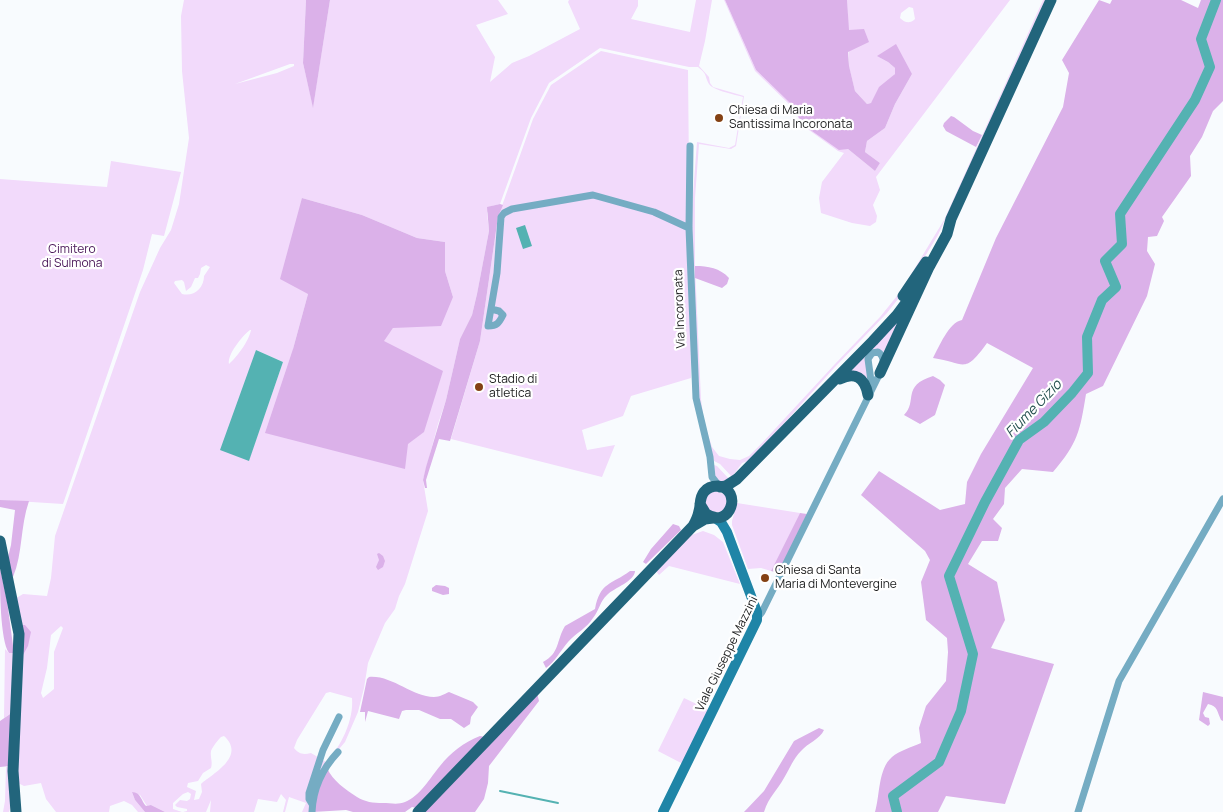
<!DOCTYPE html>
<style>
body{margin:0}
canvas{display:block;background:#f8fbfe}
</style>
<canvas width="1223" height="812"></canvas>
<script>
const g = document.querySelector('canvas').getContext('2d');
g.lineJoin = 'round';
function paint(path, color) {
  g.fillStyle = color;
  g.fill(path, 'evenodd');
}
function strokePath(path, color, width, dash) {
  g.strokeStyle = color;
  g.lineWidth = width;
  g.lineCap = dash ? 'butt' : 'round';
  g.setLineDash(dash || []);
  g.stroke(path);
}
function drawText(font, color, halo, rows, align = 'center') {
  g.font = font + ' Manrope,sans-serif';
  g.lineWidth = 4.5;
  g.setLineDash([]);
  g.textBaseline = 'middle';
  g.strokeStyle = halo;
  g.fillStyle = color;
  for (const [text, x, y, turn = 0] of rows) {
    g.save();
    g.translate(x, y);
    g.rotate((+turn || 0) * Math.PI / 180);
    g.textAlign = isNaN(turn) ? turn : align;
    if (halo) g.strokeText(text, 0, 0);
    g.fillText(text, 0, 0);
    g.restore();
  }
}
paint(new Path2D(`
 M184,0H306L303,63L313,107L330,0H498L508,14L476,25L495,57L490,82L512,63L529,56L580,29L568,2L569,0H638V6L631,19L690,32L696,0H712L705,41L699,66L709,77L710,83L713,87L744,96L736,146L731,149L699,144L695,198V266L701,399L704,422L712,447L719,456L730,459L740,460L749,456L762,443L835,364L880,317L901,291L944,220L1043,0H1045L938,235L902,294L887,313L835,367L751,460L742,463L732,477L720,464L714,461L703,422L699,398L691,220L697,142L729,148L735,145L743,97C736,95 712,90 709,84C704,75 708,75 698,67H689L600,48L549,83L531,118L500,204L492,206L487,213L489,231L477,294L472,315L460,339L446,400L438,424L423,480L428,511L405,584L399,596L395,609L385,623L368,663L364,688L358,712L345,742L329,761L312,812H302L306,803L289,797L285,812H283L286,800L281,794L277,802L258,799L254,812H210L211,800L206,812H183L187,811V809L177,807L175,805L180,800L187,801L190,799L191,794L188,792L183,794L173,803V809L182,812H165L151,805L147,806L140,795L132,792L135,800L145,812H138L132,805L124,801L110,806L109,812H56L46,799L41,783L24,786L14,781L13,600L23,594L47,596L51,578L55,536L140,292L160,248L171,230L179,204L189,138L182,71L181,16ZM290,64H294V66L277,73L235,84ZM302,198L362,215L417,238L445,242V271L453,297L393,328L383,341L424,431L408,443L293,349L308,294ZM206,265L210,267L204,276C204,288 194,297 182,294L174,283L175,281L182,280L184,282L186,291L191,287L195,278H198L200,274L201,268ZM250,330H251C249,341 237,357 229,364C227,355 242,336 250,330ZM256,350L283,362L249,460ZM61,626L63,628L54,652V689L43,698L41,693L47,668L51,635ZM330,692L352,698C354,720 341,747 326,762L311,753C303,755 299,754 294,748L297,740L326,693ZM224,736C246,756 214,773 201,784L202,792L199,799L194,800L196,791L187,787L188,783L198,781L203,773L211,768C213,762 210,757 211,751C213,746 218,740 221,737Z
 M724,0H725L756,70L793,106L802,124L848,149L875,171L880,163L865,152L867,141L885,128L895,104L912,74L877,56L888,62L895,68V74L871,103L867,104L855,91L849,67L847,0H1010L876,177L880,190L873,205L877,216L876,222L870,226L852,223L821,213L819,198L822,182L844,153L838,151L802,125L793,108L755,71ZM909,7L913,8L915,19C910,24 905,23 900,18L901,13Z
 M601,51L688,70L691,378L631,396L623,416L582,430L587,450L615,445L602,477L451,439L480,341L498,217L533,119L551,85Z
 M111,161L181,172L164,236L152,234L143,270L63,504L0,500V179L107,187Z
 M907,305L883,353L872,351L869,382L851,370Z
 M714,465L717,466L730,480L725,482L719,481L714,475Z
 M712,490L727,495L725,511L709,513L704,498Z
 M737,503L800,513L771,571L761,568L748,569L732,525V521Z
 M703,531L714,535L723,542L740,584L669,566L659,575L655,570L686,537Z
 M5,649L9,653H14L13,712L4,718Z
 M684,698L709,710L683,764L658,751Z
 M10,766L11,805L9,812H3L5,801L6,767Z`), '#f2dafb');
paint(new Path2D(`
 M306,0H330L313,108L303,63Z
 M725,0H847L849,30L864,29L869,42L848,52L849,66L855,91L867,104L871,103L879,87L895,74V68L888,62L877,56L896,44L912,74L895,104L885,128L867,141L865,152L880,163L875,171L848,149L839,150L802,124L793,106L756,70Z
 M1099,0L1110,4L1112,0H1181L1198,8L1201,0H1223V101L1213,111L1202,137L1190,156L1191,176L1162,217L1164,221L1157,236L1148,237L1147,251L1155,264L1147,296L1103,386L1086,394C1080,431 1078,443 1053,472L1022,469L1005,488L1004,504L993,519L1002,528L998,541H982L968,564L997,582L1005,620L991,648L1054,664L1005,804L946,796L938,812H875C880,795 878,769 892,757C899,751 912,747 921,743L919,728L926,706L946,681L948,652L947,638L926,620L921,582L930,560L925,551L861,495L879,471L940,510L965,504L967,482L981,454L1033,368L987,343C964,375 966,363 933,358C939,347 949,322 962,320L996,238L1063,107L1069,73L1062,60Z
 M951,116L954,117L973,131L982,135L976,147L946,131L943,126L944,123Z
 M302,198L362,215L417,238L445,242V271L453,297L441,326L393,328L384,341L443,371L424,432L408,444L405,469L265,433L293,349L308,294L280,279Z
 M500,204L503,205L498,217L480,341L450,441L439,439L426,480L427,488H425L423,480L426,467L446,400L460,339L472,315L477,294L489,231L487,207Z
 M695,266C708,266 720,268 729,278L727,284L722,288L695,278Z
 M933,376L940,380L945,385L935,415L920,424L904,415C918,401 901,386 933,376Z
 M0,500L29,501C20,527 23,553 13,577L9,572L7,561L11,545L15,510L0,507Z
 M800,513L807,514L778,573L771,571Z
 M673,524L679,526L681,530L648,562L646,564L643,562L651,549Z
 M379,553L383,556L385,561L383,567L378,570L376,567L379,560L377,554Z
 M0,568L7,601L14,653H9C0,640 0,587 0,568Z
 M630,571H635C635,581 614,588 607,595C600,601 599,611 593,618C587,628 576,633 568,642C560,651 556,661 546,668L543,662C560,653 556,641 565,626L595,609C600,582 611,585 630,571Z
 M436,585L445,586L449,588V594L443,595L432,591V588Z
 M21,625H25L31,632L28,646L23,655Z
 M369,677C392,675 412,697 434,697C440,697 444,694 449,692L473,702L478,707L471,717L470,724L464,728L451,719H440L419,710H406L402,711L399,719L368,711L365,722V712H360L367,679Z
 M1203,692L1223,697V721L1221,720C1217,712 1218,706 1208,704L1203,713L1205,717L1209,718L1210,724L1208,726L1199,720Z
 M537,693L539,701L489,766L488,783L484,799L475,812H422Z
 M13,712L10,766L0,767V721Z
 M819,728L824,730C820,739 808,743 801,751C793,759 790,768 784,778C777,791 769,796 764,812H744L764,791L794,741Z
 M480,736L485,737L417,808L412,807L405,812H353L346,810L313,812L315,792L327,768C333,781 345,789 357,797C365,802 373,803 383,803C390,803 398,805 405,802C420,796 430,778 440,766C450,753 464,742 480,736Z
 M132,792C141,792 141,801 146,806L151,805L165,812H145L135,800Z`), '#dbb1e9');
paint(new Path2D(`
 M525,225L532,246L523,249L516,228Z
 M256,350L283,362L249,461L220,450Z`), '#54b2b2');
strokePath(new Path2D(`
 M500,791L558,803`), '#54b2b2', 2);
strokePath(new Path2D(`
 M897,812L893,796L939,762L961,711L973,654L949,576L985,502L1019,440L1044,422L1072,393L1088,373L1087,337L1102,300L1116,287L1105,261L1122,244L1120,214L1195,100L1210,67L1201,39L1216,0`), '#54b2b2', 10);
strokePath(new Path2D(`
 M690,146L689,228L696,398L710,457L712,477L719,486
 M491,309L499,311L503,315C499,323 497,326 488,326L497,273L501,217L504,213L512,209L593,195L654,212L689,228
 M758,617L762,612L880,373C883,366 886,357 878,352L872,353L868,359L871,381L868,394
 M312,804L309,799V793L323,750L339,717
 M312,812C313,788 322,769 338,752
 M1078,812L1119,681L1223,499`), '#75acc3', 7);
strokePath(new Path2D(`
 M663,812L757,620V612L727,532L721,522L715,518`), '#1f85a7', 10);
strokePath(new Path2D(`
 M903,296L926,262
 M880,373L929,267L947,234L951,219L1051,0
 M840,379C855,371 865,378 868,395
 M720,487L726,486L737,479L873,341L897,315L914,292
 M693,526C696,521 698,517 699,511C701,505 699,498 704,492C707,488 712,486 718,486C743,489 731,530 706,514L700,504
 M0,541L19,634L13,771L16,812
 M418,812L693,526L705,519L713,518`), '#22657c', 11);
for (const [x, y, r, color] of [
 [719,118,5,"#844114"],
 [479,387,5,"#844114"],
 [765,578,5,"#844114"]
]) {
  const dot = new Path2D();
  dot.arc(x, y, r, 0, 2 * Math.PI);
  g.fillStyle = color;
  g.fill(dot);
  strokePath(dot, '#fff', 2);
}
drawText('12px', '#1b1c1d', '#fff', [
 ["Chiesa di Maria",729,111],
 ["Santissima Incoronata",729,125],
 ["Stadio di",489,380],
 ["atletica",489,394],
 ["Chiesa di Santa",775,571],
 ["Maria di Montevergine",775,585]
], 'left');
drawText('12px', '#491658', '#fff', [
 ["Cimitero",72,250],
 ["di Sulmona",72,264]
]);
drawText('12px', '#1b1c1d', '#fff', [
 ["Via Incoronata",680,309,-92],
 ["Viale Giuseppe Mazzini",727,654,-64]
]);
drawText('italic 14px', '#265150', '#fff', [
 ["Fiume Gizio",1034,409,-46]
]);
</script>
